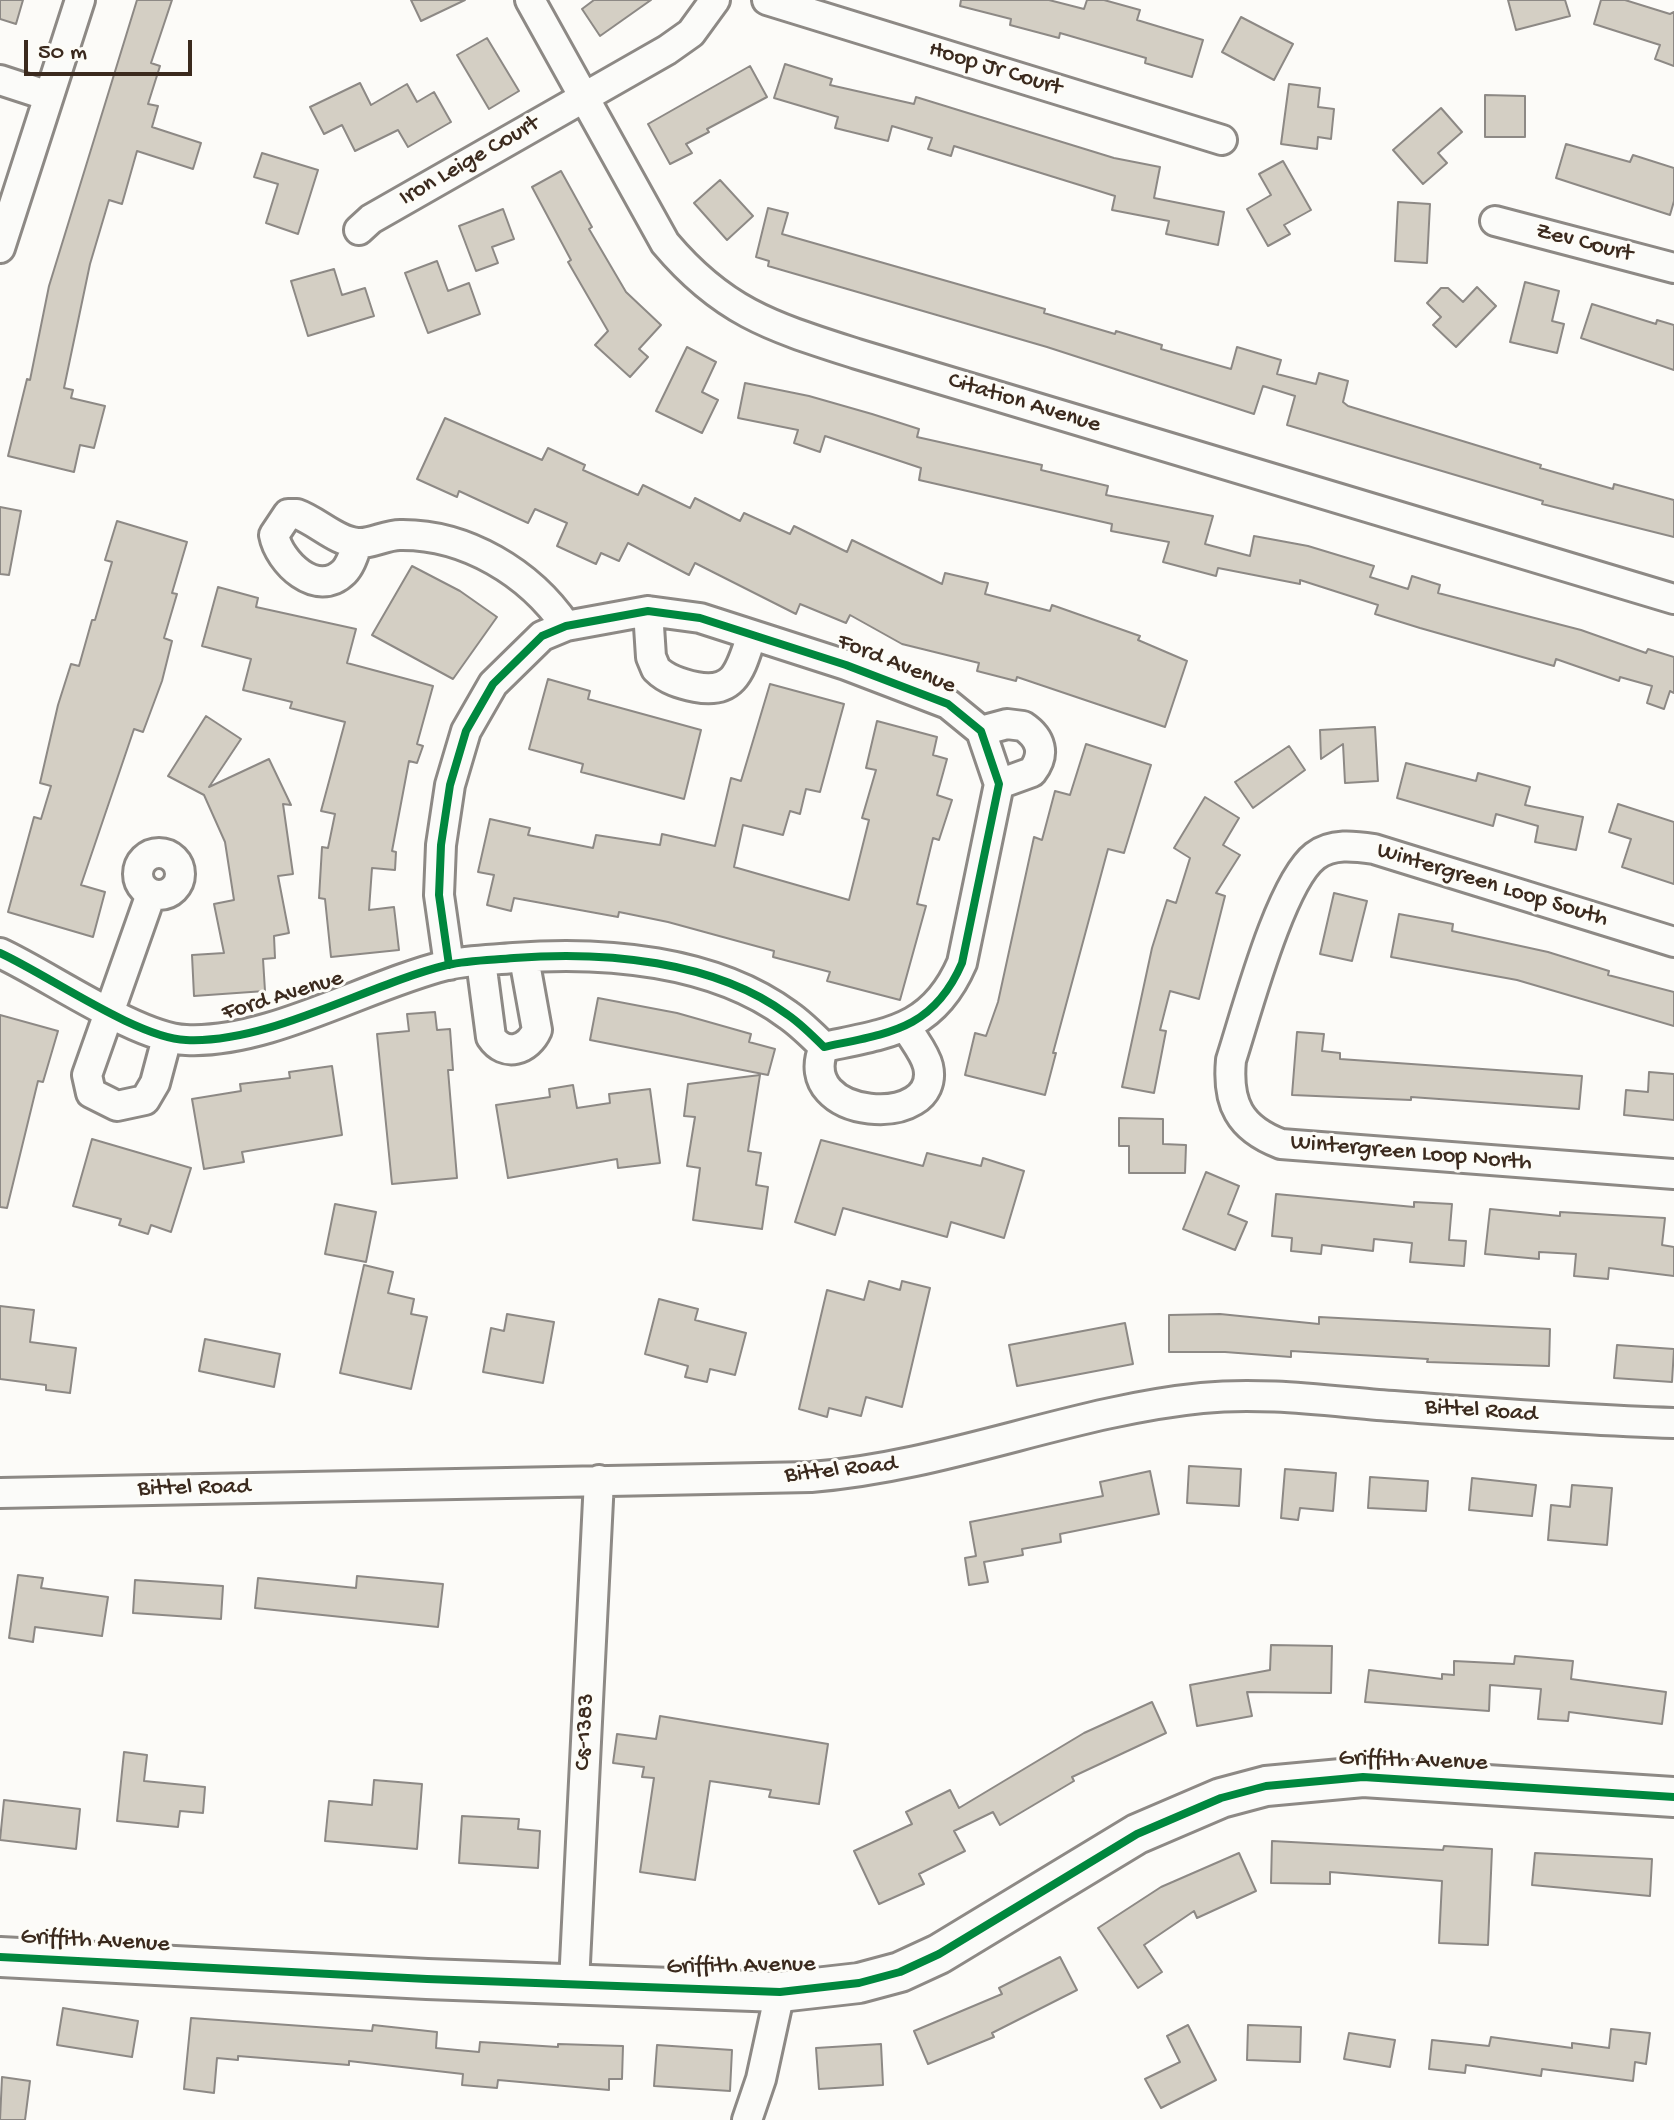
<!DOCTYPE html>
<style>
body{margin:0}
#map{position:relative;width:1674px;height:2120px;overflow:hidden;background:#fcfbf8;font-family:"Gochi Hand",sans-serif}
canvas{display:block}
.scale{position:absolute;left:24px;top:40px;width:168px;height:36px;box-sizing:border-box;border:4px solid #3b2a1e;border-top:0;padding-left:10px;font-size:24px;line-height:28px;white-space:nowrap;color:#3b2a1e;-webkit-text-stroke:6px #fdfcf7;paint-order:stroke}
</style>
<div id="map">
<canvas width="1674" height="2120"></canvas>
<div class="scale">50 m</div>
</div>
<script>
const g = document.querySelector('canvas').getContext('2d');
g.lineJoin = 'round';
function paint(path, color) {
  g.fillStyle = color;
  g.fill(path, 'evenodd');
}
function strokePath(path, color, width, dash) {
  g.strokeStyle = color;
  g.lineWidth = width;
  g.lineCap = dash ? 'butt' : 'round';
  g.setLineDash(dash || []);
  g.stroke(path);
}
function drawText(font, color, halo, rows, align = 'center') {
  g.font = font + ' "Gochi Hand",sans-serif';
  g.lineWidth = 6;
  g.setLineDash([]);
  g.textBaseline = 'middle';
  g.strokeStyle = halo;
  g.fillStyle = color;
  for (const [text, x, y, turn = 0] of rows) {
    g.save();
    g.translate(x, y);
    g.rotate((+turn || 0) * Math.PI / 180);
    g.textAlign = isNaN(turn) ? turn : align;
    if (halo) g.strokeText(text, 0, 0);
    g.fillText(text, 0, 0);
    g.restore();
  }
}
const building = new Path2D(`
 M0,0H23L16,24L0,19Z
 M137,0H172L151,63L160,66L148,104L158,106L152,127L201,143L193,169L137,151L122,204L109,200L90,264L64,388L73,390L71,398L105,406L94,448L80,445L74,472L8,456L27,379L30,380L49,286Z
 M411,0H465L421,21Z
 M594,0H651L600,36L582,9Z
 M961,0H1049L1084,9L1087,0H1104L1140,10L1137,20L1203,40L1192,77L1145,63L1146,58L1060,33L1059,38L1010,25L1011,19L960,6Z
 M1508,0H1565L1570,16L1516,30Z
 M1601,0H1625L1670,14L1674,12V66L1655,59L1660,45L1594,24Z
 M1241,17L1293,44L1274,80L1222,52Z
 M487,38L519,91L489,109L457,55Z
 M785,64L832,79L830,85L914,104L916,97L1114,158L1160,167L1154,198L1224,212L1218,245L1166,234L1169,221L1112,210L1115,196L954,146L951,156L928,149L932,138L892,126L888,141L835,128L838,117L774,98Z
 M750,66L767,97L707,129L709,132L686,144L692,153L670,164L648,124Z
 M360,83L371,105L407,84L417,102L434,92L451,122L408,147L398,130L355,151L342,125L324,134L310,107Z
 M1289,84L1320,88L1318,107L1334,109L1331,139L1318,137L1317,149L1281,144Z
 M1485,95L1525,96V137H1485Z
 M1441,108L1462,132L1438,153L1447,163L1423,184L1393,150Z
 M1566,144L1630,162L1633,155L1674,168V201L1670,215L1556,178Z
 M262,153L318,170L298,234L266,223L278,184L254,177Z
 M1283,161L1311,210L1284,225L1290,234L1268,246L1247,209L1271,195L1259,174Z
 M561,171L592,227L589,229L626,292L661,325L639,349L648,357L630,377L595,345L608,331L568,262L571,260L532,187Z
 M720,180L753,216L727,240L694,203Z
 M1398,202L1430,204L1427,263L1395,261Z
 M768,208L788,213L782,234L1045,309L1044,313L1115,334L1116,331L1162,345L1161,349L1231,369L1237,347L1281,360L1277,374L1316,384L1319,373L1348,381L1343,402L1348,406L1541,465L1540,468L1613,489L1614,484L1674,500V537L1542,504L1543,501L1287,425L1295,396L1263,386L1254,414L1047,347L768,266L769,261L756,257Z
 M503,209L514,239L492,247L498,263L476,271L459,226Z
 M437,261L448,291L469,283L480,314L428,333L405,273Z
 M334,269L342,295L365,288L374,316L308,336L291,281Z
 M1525,282L1559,291L1552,321L1564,324L1557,353L1510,342Z
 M1477,287L1496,306L1456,347L1433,325L1441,317L1427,303L1441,288H1448L1463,302Z
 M1592,304L1656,324L1657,320L1674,325V370L1581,338Z
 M687,347L716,362L702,392L718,400L702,433L656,411Z
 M745,383L809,396L872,414L919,429L917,437L1042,465L1041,470L1108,486L1106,495L1213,516L1205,544L1250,556L1254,536L1308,546L1374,566L1370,577L1408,589L1412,576L1440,585L1438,593L1581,630L1646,653L1648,649L1674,657V693L1670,691L1664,709L1647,703L1652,686L1620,677L1619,681L1556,659L1554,666L1420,628L1375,614L1378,605L1300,580V584L1218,568L1216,576L1163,562L1169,542L1111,531L1112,524L919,480L921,468L825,436L820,452L794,443L798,430L738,418Z
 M445,418L542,460L548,448L585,465L583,470L638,495L643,485L690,508L695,498L740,521L744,513L790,534L794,526L847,552L852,540L942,584L945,573L988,583L985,594L1050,611L1052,605L1140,636L1138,640L1187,661L1165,727L1017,677L1016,681L977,671L979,663L902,644L850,615L846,623L800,604L796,614L695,563L689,575L628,543L619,561L601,553L596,564L557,546L567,523L535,509L528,523L459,491L457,497L417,479Z
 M0,507L21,511L9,575L0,574Z
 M117,521L187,542L172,593L177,594L164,638L172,641L162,681L143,732L134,729L81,885L105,892L93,937L8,912L34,817L41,819L51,786L40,783L58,705L71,664L79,666L92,620H95L112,562L105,560Z
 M412,566L460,591L497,617L453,679L372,635Z
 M218,587L258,598L256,607L356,629L347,663L433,686L417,744L423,746L417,763L409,761L392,851L396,852L395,870L372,868L369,910L394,907L399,950L331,957L325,899L319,898L322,847L328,848L335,814L321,811L345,722L290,708L292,702L243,690L251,659L202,646Z
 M548,679L590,691L588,699L701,730L684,799L581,772L583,764L529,749Z
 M770,684L844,704L820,792L806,789L800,814L790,811L783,835L743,825L734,867L849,900L869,820L862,818L876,770L866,768L877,721L937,737L933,755L947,759L937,795L952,800L939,840L933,838L917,904L926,906L900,1000L827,981L830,972L773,957L774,951L668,922L619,912L618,917L514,898L511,911L487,905L494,875L478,872L490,819L530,828L528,835L593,848L596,835L660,845L662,834L715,846L731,778L741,781Z
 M206,716L241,739L209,787L269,759L291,805L283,804L293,874L278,876L289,933L274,936L275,958L263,959L265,991L194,996L192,955L224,953L214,904L234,900L225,842L204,795L168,776Z
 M1375,727L1378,781L1345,783L1343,744L1321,759L1320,730Z
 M1086,744L1151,765L1124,853L1108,849L1053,1053H1056L1045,1095L965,1075L975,1033L986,1036L998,1002L1034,837L1042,840L1055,791L1070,795Z
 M1289,746L1305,770L1253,808L1235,782Z
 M1406,763L1476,781L1478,773L1530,787L1525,805L1583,817L1576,850L1535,842L1538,826L1496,814L1493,826L1397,798Z
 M1205,797L1239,818L1223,845L1240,855L1216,893L1225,896L1199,999L1170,991L1160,1030L1166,1031L1154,1093L1122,1087L1152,948L1167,900L1176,903L1190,858L1174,848Z
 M1618,804L1674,822V884L1622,867L1631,839L1609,832Z
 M1334,893L1367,901L1352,961L1320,954Z
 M1399,914L1453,924L1452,931L1548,952L1609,971L1608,975L1674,992V1026L1517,980L1391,957Z
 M598,998L677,1013L751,1034L749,1042L775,1049L768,1075L590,1040Z
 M435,1012L437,1030L450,1029L453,1070H448L457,1178L392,1184L377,1034L409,1031L407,1014Z
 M0,1015L58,1031L43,1082L38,1081L7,1208L0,1207Z
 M1297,1032L1324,1034L1322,1051L1340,1053V1059L1582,1076L1579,1109L1411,1097V1100L1292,1095Z
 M332,1066L342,1135L242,1152L244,1162L204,1169L192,1099L241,1091L240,1084L290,1078L289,1072Z
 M1649,1072L1674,1074V1120L1624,1115L1626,1090L1648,1092Z
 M760,1075L748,1151L761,1153L756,1185L768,1187L762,1229L693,1220L700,1168L687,1166L695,1117L684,1116L688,1084Z
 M573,1085L577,1108L610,1103L609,1094L650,1089L660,1163L618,1168L617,1159L508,1178L496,1105L550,1097L549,1089Z
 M1119,1118L1163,1119V1144L1186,1145L1185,1173H1129V1146H1119Z
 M92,1139L191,1168L171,1232L151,1225L148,1234L119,1225L121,1219L73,1206Z
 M821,1140L923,1166L927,1153L981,1166L983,1158L1024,1171L1004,1238L951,1222L947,1237L843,1208L835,1235L795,1222Z
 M1206,1172L1239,1186L1228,1214L1247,1222L1235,1250L1183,1229Z
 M1276,1194L1414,1207V1202L1452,1204L1449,1240L1466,1241L1464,1266L1410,1262L1412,1243L1374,1239L1373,1251L1322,1245L1321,1254L1291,1251L1292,1238L1272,1236Z
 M335,1204L376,1212L366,1262L325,1254Z
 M1490,1209L1560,1216V1212L1665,1218L1662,1245L1674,1247V1276L1609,1268L1608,1279L1574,1276L1576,1254L1539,1252V1259L1485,1254Z
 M364,1265L393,1272L388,1293L414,1299L411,1314L427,1317L411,1389L340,1373Z
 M869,1281L900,1290L902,1281L930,1288L902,1407L866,1397L861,1416L829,1408L827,1417L799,1409L827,1290L864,1300Z
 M659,1299L698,1309L695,1320L746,1333L735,1375L710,1369L707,1382L685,1377L688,1366L645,1354Z
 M0,1306L34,1310L30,1342L76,1348L70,1393L46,1390V1385L0,1379Z
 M507,1314L554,1322L543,1383L483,1372L491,1328L504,1331Z
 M1220,1314L1319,1324V1317L1550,1329L1549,1366L1427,1362L1428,1359L1291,1351V1357L1225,1352H1169V1315Z
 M1125,1323L1133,1364L1017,1386L1009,1345Z
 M205,1339L280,1354L274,1387L199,1371Z
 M1617,1345L1674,1349L1672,1382L1614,1378Z
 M1189,1466L1241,1469L1239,1506L1187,1503Z
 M1285,1469L1336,1473L1333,1511L1300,1508L1298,1520L1281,1518Z
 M1150,1471L1159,1514L1060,1534L1061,1542L1022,1549L1023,1555L984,1562L988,1582L969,1585L965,1558L976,1556L970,1522L1103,1496L1100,1482Z
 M1370,1477L1428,1481L1426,1511L1368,1508Z
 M1472,1478L1536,1485L1532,1516L1469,1510Z
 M1572,1485L1612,1488L1607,1545L1548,1540L1551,1505L1570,1507Z
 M18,1575L43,1578L41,1588L108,1597L102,1636L35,1627L33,1642L9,1638Z
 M357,1576L443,1584L438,1627L255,1608L258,1578L356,1588Z
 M135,1580L223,1586L221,1619L133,1613Z
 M1271,1645L1332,1646L1331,1693L1247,1692L1252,1716L1197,1726L1190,1685L1270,1670Z
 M1515,1656L1573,1661L1571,1679L1666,1692L1662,1724L1569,1712L1568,1721L1538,1719L1541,1689L1490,1685L1489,1711L1365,1702L1369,1670L1442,1679V1674L1454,1675V1661L1514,1664Z
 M1152,1702L1166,1733L1072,1777L1074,1781L1000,1825L993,1812L954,1831L965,1851L919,1874L924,1884L879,1904L854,1851L912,1824L906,1812L950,1790L959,1808L1084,1733Z
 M660,1716L828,1744L819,1804L769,1797L771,1790L710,1781L695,1880L640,1872L654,1778L642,1777L644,1767L613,1763L617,1734L656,1739Z
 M124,1752L147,1755L144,1781L205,1787L203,1813L180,1811L178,1827L117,1821Z
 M374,1780L422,1784L417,1849L325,1841L329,1801L372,1805Z
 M4,1800L80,1809L76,1849L0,1840Z
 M462,1816L519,1819L518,1829L540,1831L538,1868L459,1863Z
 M1272,1841L1443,1850L1444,1846L1492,1849L1488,1945L1439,1943L1442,1881L1330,1872V1884L1271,1883Z
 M1239,1853L1256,1891L1197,1918L1194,1911L1144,1945L1162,1972L1138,1988L1098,1928L1161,1887Z
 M1535,1853L1652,1859L1650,1896L1532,1885Z
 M1060,1957L1077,1990L992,2033L994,2037L928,2064L914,2031L1002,1994L999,1988Z
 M63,2008L138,2021L132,2057L57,2045Z
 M191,2018L372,2031L373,2025L437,2032L436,2048L479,2052L480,2042L558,2047V2044L623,2046L622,2079H609V2090L498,2080L497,2088L462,2085L463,2074L349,2061V2065L238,2056V2060L217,2058L214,2093L184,2089Z
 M1188,2025L1216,2080L1161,2108L1145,2079L1180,2062L1167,2036Z
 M1248,2025L1301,2027L1300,2062L1247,2060Z
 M1611,2029L1650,2033L1646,2064L1635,2062L1633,2081L1542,2069L1541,2076L1466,2065L1465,2073L1429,2069L1432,2040L1489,2046L1491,2037L1572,2048V2043L1609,2048Z
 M1349,2033L1395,2040L1390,2067L1344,2059Z
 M881,2044L883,2085L819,2089L816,2048Z
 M657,2045L732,2050L730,2091L654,2086Z
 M2,2077L30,2081L25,2120H0Z`);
paint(building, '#d4cfc4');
strokePath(building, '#8d8985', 2);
const street = new Path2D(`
 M530,0L665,243C724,313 773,327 857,354L1674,599
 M767,0L1222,140
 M0,80L49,96
 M1495,221L1674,268
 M359,230L371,219L667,50L691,33L715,0
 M0,248L80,0
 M358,543C354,553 351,565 344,572C317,599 279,562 274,535L288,514H297C317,521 337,542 358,543C371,544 386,535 400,535C466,534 530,573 566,626
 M648,611L651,657L656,669C667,680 681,684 696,687C737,695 741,666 752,635
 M981,731L1007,724L1023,726C1041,738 1046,754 1032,772L999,784
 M138 874a21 21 0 1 1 42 0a21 21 0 1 1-42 0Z
 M151,894L87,1075L91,1093L117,1106L145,1100L155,1083L167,1038
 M1674,942L1374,849C1354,846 1332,843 1315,856C1280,883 1246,1014 1231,1060C1227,1103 1239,1128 1281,1144L1674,1174
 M0,953C48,975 137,1038 186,1040C269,1044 366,985 447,965C469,960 492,960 514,958C603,951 714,960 788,1015C801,1024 813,1036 824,1047C889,1033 933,1030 962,963L999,784L981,731L948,704L846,665L700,618L648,611L566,626L542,636L493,684L466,731L450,785L441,845L439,895L449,965
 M481,961L491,1037C505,1058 528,1050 537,1030L524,958
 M824,1047C792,1121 943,1131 928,1066C925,1053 913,1039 907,1028
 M0,1493L811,1477C947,1466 1071,1411 1202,1398C1260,1392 1320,1400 1378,1405C1477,1412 1575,1420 1674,1423
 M574,1983L599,1480
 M747,2120L761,2079L780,1992`);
const secondary = new Path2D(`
 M0,1957L427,1979L780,1992L859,1983L900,1972L939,1954L1137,1834L1221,1798L1266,1786L1363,1777L1674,1797`);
strokePath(street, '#8d8985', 34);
strokePath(secondary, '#8d8985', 44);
strokePath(street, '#fbfbf9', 28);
strokePath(secondary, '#fbfbf9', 38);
strokePath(new Path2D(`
 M0,953C48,975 137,1038 186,1040C269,1044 366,985 447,965C469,960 492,960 514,958C603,951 714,960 788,1015C801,1024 813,1036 824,1047C889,1033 933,1030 962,963L999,784L981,731L948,704L846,665L700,618L648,611L566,626L542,636L493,684L466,731L450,785L441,845L439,895L449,965
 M0,1957L427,1979L780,1992L859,1983L900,1972L939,1954L1137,1834L1221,1798L1266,1786L1363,1777L1674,1797`), '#00873e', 8);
drawText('24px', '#3b2a1e', '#fdfcf7', [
 ["Hoop Jr Court",995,70,17],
 ["Iron Leige Court",470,162,-30],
 ["Zev Court",1584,244,14],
 ["Citation Avenue",1024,404,17],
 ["Ford Avenue",896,665,22],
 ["Wintergreen Loop South",1492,886,17],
 ["Ford Avenue",283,997,-17],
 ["Wintergreen Loop North",1411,1154,5],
 ["Bittel Road",1481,1412,4],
 ["Bittel Road",841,1471,-6],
 ["Bittel Road",194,1489,-1],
 ["Cs-1383",586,1732,-87],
 ["Griffith Avenue",1413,1762,2],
 ["Griffith Avenue",95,1942,3],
 ["Griffith Avenue",741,1967,-1]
]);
</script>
